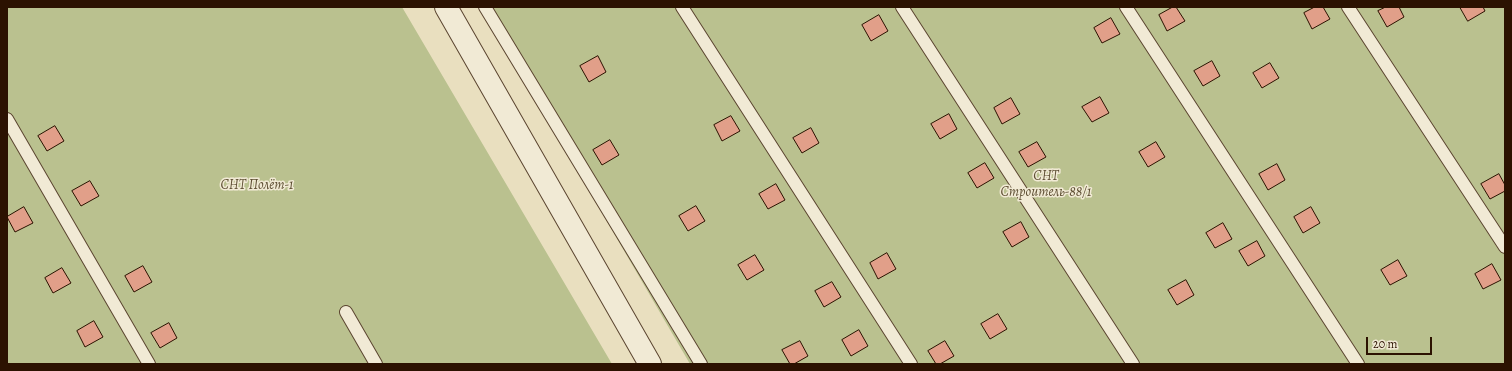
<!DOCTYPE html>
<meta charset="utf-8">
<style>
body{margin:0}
#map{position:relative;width:1512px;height:371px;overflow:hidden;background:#e9dfbf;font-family:Alegreya,serif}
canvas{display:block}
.frame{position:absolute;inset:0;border:8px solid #2c1201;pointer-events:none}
.scale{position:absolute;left:1366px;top:337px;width:66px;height:18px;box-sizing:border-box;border:2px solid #2c1201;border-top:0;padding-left:5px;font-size:12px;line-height:14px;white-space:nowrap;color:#2c1201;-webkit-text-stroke:3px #f1ead5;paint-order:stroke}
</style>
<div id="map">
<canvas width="1512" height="371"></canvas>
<div class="frame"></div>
<div class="scale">20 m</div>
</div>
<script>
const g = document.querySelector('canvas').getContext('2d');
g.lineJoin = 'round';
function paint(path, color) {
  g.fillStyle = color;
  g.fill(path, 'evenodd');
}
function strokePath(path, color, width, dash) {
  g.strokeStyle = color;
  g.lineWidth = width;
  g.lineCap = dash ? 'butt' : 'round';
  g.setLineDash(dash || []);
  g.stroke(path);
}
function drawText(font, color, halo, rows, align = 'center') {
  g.font = font + ' Alegreya,serif';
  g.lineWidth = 3;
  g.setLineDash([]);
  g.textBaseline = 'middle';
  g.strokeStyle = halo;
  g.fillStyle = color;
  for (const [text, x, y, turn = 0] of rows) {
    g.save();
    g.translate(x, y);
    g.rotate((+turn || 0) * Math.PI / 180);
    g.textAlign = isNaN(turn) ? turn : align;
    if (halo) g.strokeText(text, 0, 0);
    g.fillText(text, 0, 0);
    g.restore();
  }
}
paint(new Path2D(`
 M7,7H402L612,364H7Z
 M482,7H1505V364H690Z`), '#bac18f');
const building = new Path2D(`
 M1173,7H1176L1185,21L1167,31L1159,15Z
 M1315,7H1323L1330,19L1312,29L1304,13Z
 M1386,7H1399L1404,17L1387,27L1378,11Z
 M1460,7H1483L1485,11L1468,21Z
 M879,15L888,31L871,41L862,25Z
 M1111,18L1120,34L1102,43L1094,28Z
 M598,56L606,72L589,82L580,66Z
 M1212,61L1220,76L1203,86L1194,71Z
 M1270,63L1279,78L1262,88L1253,73Z
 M1100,97L1109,113L1092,122L1082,107Z
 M1011,98L1020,114L1002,124L994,108Z
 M949,114L957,129L940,139L931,124Z
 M731,116L740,131L722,141L714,125Z
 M55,126L64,141L47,151L38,136Z
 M811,128L819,143L802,153L793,138Z
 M610,140L619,155L602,165L593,150Z
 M1037,142L1046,157L1028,167L1019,152Z
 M1156,142L1165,157L1148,167L1139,152Z
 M985,163L994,178L977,188L968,173Z
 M1277,164L1285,180L1268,190L1259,174Z
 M1499,174L1505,185V191L1490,199L1481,184Z
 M90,181L99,196L81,206L72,191Z
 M776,184L785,200L768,209L759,194Z
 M696,206L705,221L688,231L679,216Z
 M24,207L33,223L15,232L7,217Z
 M1311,207L1320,223L1303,233L1294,217Z
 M1021,222L1029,237L1012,247L1003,232Z
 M1223,223L1232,239L1215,248L1206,233Z
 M1257,241L1265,256L1248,266L1239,251Z
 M887,253L896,269L878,279L870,263Z
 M755,255L764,270L747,280L738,265Z
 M1398,260L1407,276L1390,285L1381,270Z
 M1492,264L1501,280L1483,289L1475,274Z
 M143,266L152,282L134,292L125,276Z
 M62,268L71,283L53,293L45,278Z
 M1186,280L1194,295L1177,305L1168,290Z
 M832,282L841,297L824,307L815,291Z
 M998,314L1007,329L990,339L981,324Z
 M94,321L103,337L85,347L77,331Z
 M169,323L177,338L160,348L151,333Z
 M859,330L868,346L851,356L842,340Z
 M800,341L808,356L794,364H790L782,350Z
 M945,341L954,356L940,364H936L928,351Z`);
paint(building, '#e19f89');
strokePath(building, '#2c1201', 1);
const service = new Path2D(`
 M485,7L701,364
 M682,7L911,364
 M902,7L1133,364
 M1126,7L1358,364
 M1348,7L1505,247
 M7,119L149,364
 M346,312L376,364`);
const tertiary = new Path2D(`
 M446,7L650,364`);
strokePath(service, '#5b4530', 14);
strokePath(tertiary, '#5b4530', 24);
strokePath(service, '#f1ead5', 12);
strokePath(tertiary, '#f1ead5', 22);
drawText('italic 14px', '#5e4f33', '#f1ead5', [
 ["СНТ",1046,177],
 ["Строитель-88/1",1046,193],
 ["СНТ Полёт-1",257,186]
]);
</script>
